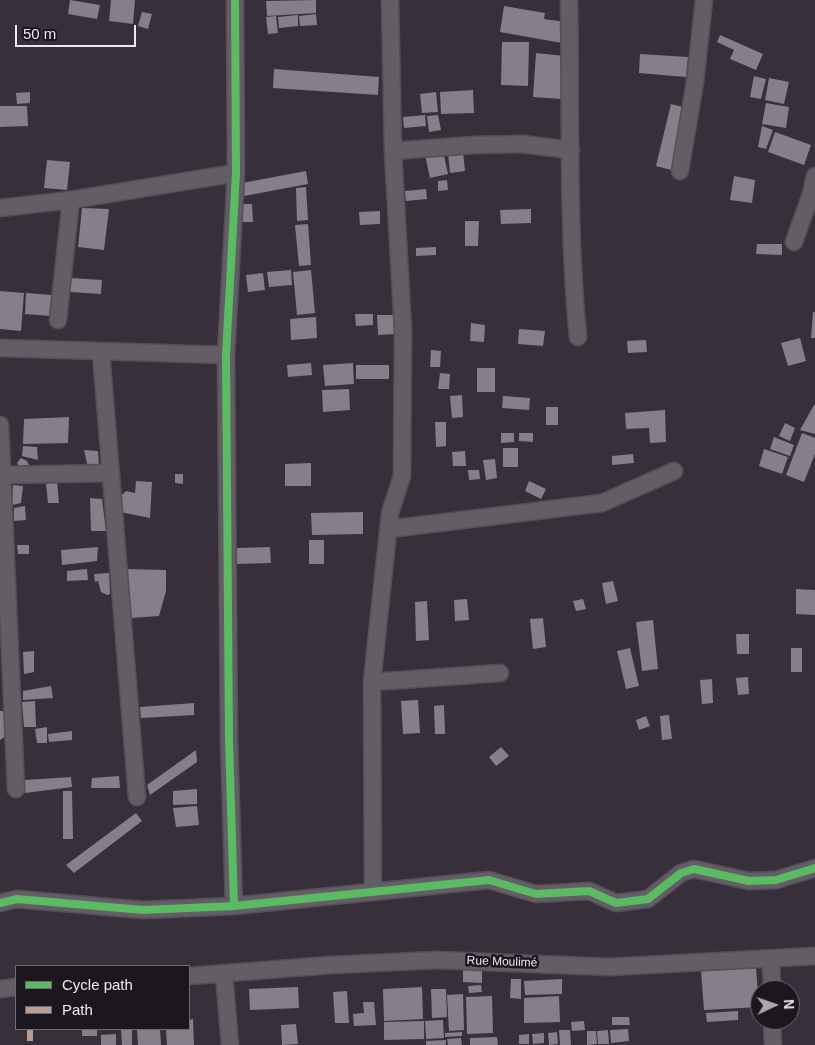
<!DOCTYPE html>
<meta charset="utf-8">
<style>
body{margin:0}
#map{position:relative;width:815px;height:1045px;overflow:hidden;background:#372f3a;font-family:Helvetica,sans-serif}
canvas{display:block}
.legend{position:absolute;left:15px;top:965px;width:175px;height:65px;box-sizing:border-box;background:#1c161f;border:1px solid #706974;margin:0;padding:6px 9px;list-style:none;font-size:15px;color:#efe6f3}
.legend li{display:flex;align-items:center;gap:10px;height:25px}
.legend b{width:25px;border:1px solid #706974}
.north{position:absolute;left:750px;top:980px;width:50px;height:50px;box-sizing:border-box;background:#1c161f;border:1px solid #706974;border-radius:50%;rotate:87deg;font-size:14px;font-weight:700;line-height:20px;text-align:center;color:#efe6f3}
.north::after{content:'';display:block;margin:auto;width:18px;height:22px;background:#afa6b2;clip-path:polygon(50% 0,100% 100%,50% 72%,0 100%)}
.scale{position:absolute;left:15px;top:25px;width:121px;height:22px;box-sizing:border-box;border:2px solid #efe6f3;border-top:0;padding-left:6px;font-size:15px;line-height:18px;white-space:nowrap;color:#efe6f3;-webkit-text-stroke:4px #1c161f;paint-order:stroke}
</style>
<div id="map">
<canvas width="815" height="1045"></canvas>
<ul class="legend">
<li><b style="height:6px;background:#5cba63"></b>Cycle path</li>
<li><b style="height:6px;background:#b99d93"></b>Path</li>
</ul>
<div class="north">N</div>
<div class="scale">50 m</div>
</div>
<script>
const g = document.querySelector('canvas').getContext('2d');
g.lineJoin = 'round';
function paint(path, color) {
  g.fillStyle = color;
  g.fill(path, 'evenodd');
}
function strokePath(path, color, width, dash) {
  g.strokeStyle = color;
  g.lineWidth = width;
  g.lineCap = dash ? 'butt' : 'round';
  g.setLineDash(dash || []);
  g.stroke(path);
}
function drawText(font, color, halo, rows, align = 'center') {
  g.font = font + ' Helvetica,sans-serif';
  g.lineWidth = 5;
  g.setLineDash([]);
  g.textBaseline = 'middle';
  g.strokeStyle = halo;
  g.fillStyle = color;
  for (const [text, x, y, turn = 0] of rows) {
    g.save();
    g.translate(x, y);
    g.rotate((+turn || 0) * Math.PI / 180);
    g.textAlign = isNaN(turn) ? turn : align;
    if (halo) g.strokeText(text, 0, 0);
    g.fillText(text, 0, 0);
    g.restore();
  }
}
paint(new Path2D(`
 M70,0L100,5L97,19L68,14Z
 M111,0H135L133,24L109,21Z
 M316,0V13L267,16L266,1Z
 M504,6L545,13L544,19L566,22L562,43L500,32Z
 M142,12L152,14L148,29L138,26Z
 M316,14L317,25L300,26L299,16Z
 M298,15V26L279,28L278,17Z
 M276,16L278,33L268,34L266,17Z
 M720,35L763,54L756,70L730,59L734,50L717,42Z
 M502,42H529L528,86L501,85Z
 M536,53L565,56L561,99L533,97Z
 M640,54L688,57L686,77L639,73Z
 M274,69L379,77L378,95L273,88Z
 M754,76L766,79L761,99L750,97Z
 M769,78L789,82L784,104L765,100Z
 M473,90L474,113L441,114L440,92Z
 M30,92V103L17,104L16,93Z
 M436,92L438,112L422,113L420,94Z
 M766,103L789,107L786,128L762,124Z
 M671,104L687,108L671,170L656,166Z
 M0,106H27L28,126L0,127Z
 M425,115L426,126L404,128L403,117Z
 M438,115L441,130L429,132L427,116Z
 M762,126L773,130L766,149L758,147Z
 M775,132L811,145L804,165L768,152Z
 M443,151L448,174L430,178L425,155Z
 M463,151L465,171L450,173L448,153Z
 M47,160L70,162L67,190L44,188Z
 M306,171L308,184L244,196L242,183Z
 M734,176L755,180L752,203L730,200Z
 M447,180L448,190L438,191V181Z
 M306,187L308,220L297,221L296,188Z
 M426,189L427,199L406,201L405,191Z
 M236,204H252L253,222H235Z
 M82,208L109,209L104,250L78,247Z
 M531,209V223L501,224L500,210Z
 M380,211V224L360,225L359,212Z
 M465,221H479L478,246H465Z
 M308,224L311,265L299,266L295,225Z
 M757,244H782V255L756,254Z
 M436,247V255L416,256V248Z
 M291,270L292,285L269,287L267,272Z
 M311,270L315,313L297,315L293,272Z
 M263,273L265,290L248,292L246,275Z
 M71,278L102,280L101,294L70,292Z
 M0,291L24,293L21,331L0,329Z
 M26,293L52,295L51,316L25,314Z
 M813,312H815V338H811Z
 M355,314H373V325L356,326Z
 M377,315H395V334L378,335Z
 M316,317L317,338L291,340L290,319Z
 M471,323L485,325L484,342L470,341Z
 M519,329L545,331L543,346L518,344Z
 M800,338L806,361L788,366L781,343Z
 M646,340L647,352L628,353L627,341Z
 M431,350L441,351L440,367H430Z
 M311,363L312,375L288,377L287,365Z
 M353,363L354,384L325,386L323,365Z
 M356,365H389V379H356Z
 M477,368H495V392H477Z
 M440,373L450,374L449,389H438Z
 M349,389L350,410L323,412L322,390Z
 M462,395L463,417L452,418L450,396Z
 M503,396L530,398L529,410L502,408Z
 M814,405H815V434L800,430Z
 M546,407H558V425H546Z
 M665,410L666,442L650,443L649,428L626,429L625,413Z
 M69,417L68,443L23,444L24,419Z
 M435,422H446V446L436,447Z
 M785,423L795,428L790,441L779,436Z
 M501,433H514V442L501,443Z
 M519,433H533V442L519,441Z
 M802,433L815,438V454L804,482L786,475Z
 M774,437L794,445L790,456L770,449Z
 M23,446L37,447L38,460L22,456Z
 M503,448H518V467H503Z
 M764,449L788,457L782,474L759,466Z
 M84,450L98,451L99,467L88,468Z
 M465,451L466,466H453L452,452Z
 M633,454L634,463L612,465V456Z
 M21,458L27,461L32,471L24,474L17,463Z
 M495,459L497,478L486,480L483,460Z
 M311,463V486H285V464Z
 M468,470H479L480,479L469,480Z
 M175,474H183V484L175,483Z
 M57,481L59,503H48L46,484Z
 M136,481L152,482L150,518L120,512L119,498L126,491L135,493Z
 M529,481L546,489L541,499L525,491Z
 M13,485L23,486L21,503L12,505Z
 M90,498L102,499L106,531H91Z
 M25,506L26,520L14,521V508Z
 M363,512V534L312,535L311,513Z
 M309,540H324V564H309Z
 M17,545H29V554H18Z
 M98,547L97,561L62,565L61,550Z
 M270,547L271,563L237,564V548Z
 M87,569L88,580L67,581V571Z
 M126,569L166,570V591L159,616L131,618Z
 M109,573L110,594L107,595L101,592L98,581L95,582L94,574Z
 M613,581L618,601L606,604L602,583Z
 M796,589L815,590V615L796,614Z
 M467,599L469,620L455,621L454,600Z
 M583,599L586,609L576,611L573,601Z
 M427,601L429,640L416,641L415,602Z
 M543,618L546,647L533,649L530,619Z
 M653,620L658,669L642,671L636,622Z
 M736,634H749V654H737Z
 M630,648L639,686L626,689L617,651Z
 M791,648H802V672H791Z
 M34,651V672L24,674L23,652Z
 M748,677L749,694L738,695L736,678Z
 M712,679L713,703L702,704L700,680Z
 M51,686L53,698L23,700V691Z
 M418,700L420,733L403,734L401,701Z
 M35,701L36,727H24L22,702Z
 M194,703V715L141,718L140,707Z
 M444,705L445,734H435L434,706Z
 M0,711H5L6,736L0,740Z
 M669,715L672,739L662,740L660,716Z
 M646,716L650,726L639,730L636,720Z
 M47,727V743H37L35,729Z
 M72,731V740L49,742L48,734Z
 M501,747L509,756L496,766L489,757Z
 M196,750L197,762L150,795L147,785Z
 M119,776L120,788H91L92,778Z
 M71,777L72,787L25,793V780Z
 M197,789V804L173,805V791Z
 M63,791H72L73,839H63Z
 M197,806L199,825L176,827L173,808Z
 M136,813L142,821L74,873L66,865Z
 M463,967H482V983L463,982Z
 M756,968L759,1007L704,1010L701,971Z
 M511,979H521V999L510,998Z
 M562,979V994L525,995L524,981Z
 M481,985L482,992L469,993L468,986Z
 M298,987L299,1008L250,1010L249,989Z
 M422,987L423,1019L384,1021L383,989Z
 M431,989H446L447,1017L432,1018Z
 M347,991L349,1023H335L333,992Z
 M463,994L464,1030L449,1031L447,995Z
 M492,996L493,1033L467,1034L466,997Z
 M559,996L560,1022L524,1023V998Z
 M363,1002H374L376,1025L354,1026L353,1014L364,1013Z
 M738,1011V1020L707,1022L706,1013Z
 M612,1017H629L630,1025H612Z
 M193,1019L194,1045H167L166,1029H189V1020Z
 M443,1020L444,1038L426,1039L425,1021Z
 M424,1021V1039L384,1040V1022Z
 M584,1021L585,1030L572,1031L571,1022Z
 M296,1024L298,1044L282,1045L281,1025Z
 M82,1029H97V1036H82Z
 M121,1029H132V1045H122Z
 M137,1029H160L161,1045H138Z
 M628,1029L629,1041L611,1043L610,1030Z
 M559,1030H570L571,1045H560Z
 M608,1030L609,1044H598L597,1031Z
 M587,1031H596L597,1044L587,1045Z
 M462,1032V1036L445,1037V1033Z
 M557,1032L558,1044L549,1045L548,1033Z
 M544,1033V1043L533,1044L532,1034Z
 M116,1034V1045H101V1035Z
 M529,1034V1044H519V1035Z
 M497,1037L498,1045H470V1038Z
 M461,1038L462,1045H448L447,1039Z
 M446,1040V1045H426V1041Z`), '#867e89');
const street = new Path2D(`
 M390,0L393,151L473,145L522,144L571,150
 M569,0C571,113 567,225 578,337
 M680,171L695,82L704,0
 M0,208L71,200L236,173
 M794,242L811,194L815,176
 M58,320L71,200
 M0,348L226,355
 M101,352L137,797
 M0,425L16,789
 M0,475L110,473
 M389,529L602,503L674,471
 M372,682L500,673
 M373,890L372,682L390,513L402,476L403,330L393,151
 M0,903L17,899L143,910L234,906L489,880L536,894L589,891L616,903L648,899L681,873L694,869L749,881L776,880L815,868
 M234,906L229,740L226,355L236,173L235,0
 M771,959L772,990
 M224,974L230,1045
 M189,976L331,965L437,960L610,967L815,956
 M0,989L16,987
 M772,1020L773,1045`);
strokePath(street, '#554d57', 19);
strokePath(street, '#635d66', 16);
strokePath(new Path2D(`
 M30,1029V1045`), '#b99d93', 6, [12, 6]);
strokePath(new Path2D(`
 M0,903L17,899L143,910L234,906L489,880L536,894L589,891L616,903L648,899L681,873L694,869L749,881L776,880L815,868
 M234,906L229,740L226,355L236,173L235,0`), '#5cba63', 8);
drawText('12px', '#efe6f3', '#1c161f', [
 ["Rue Moulimé",502,962,2]
]);
</script>
